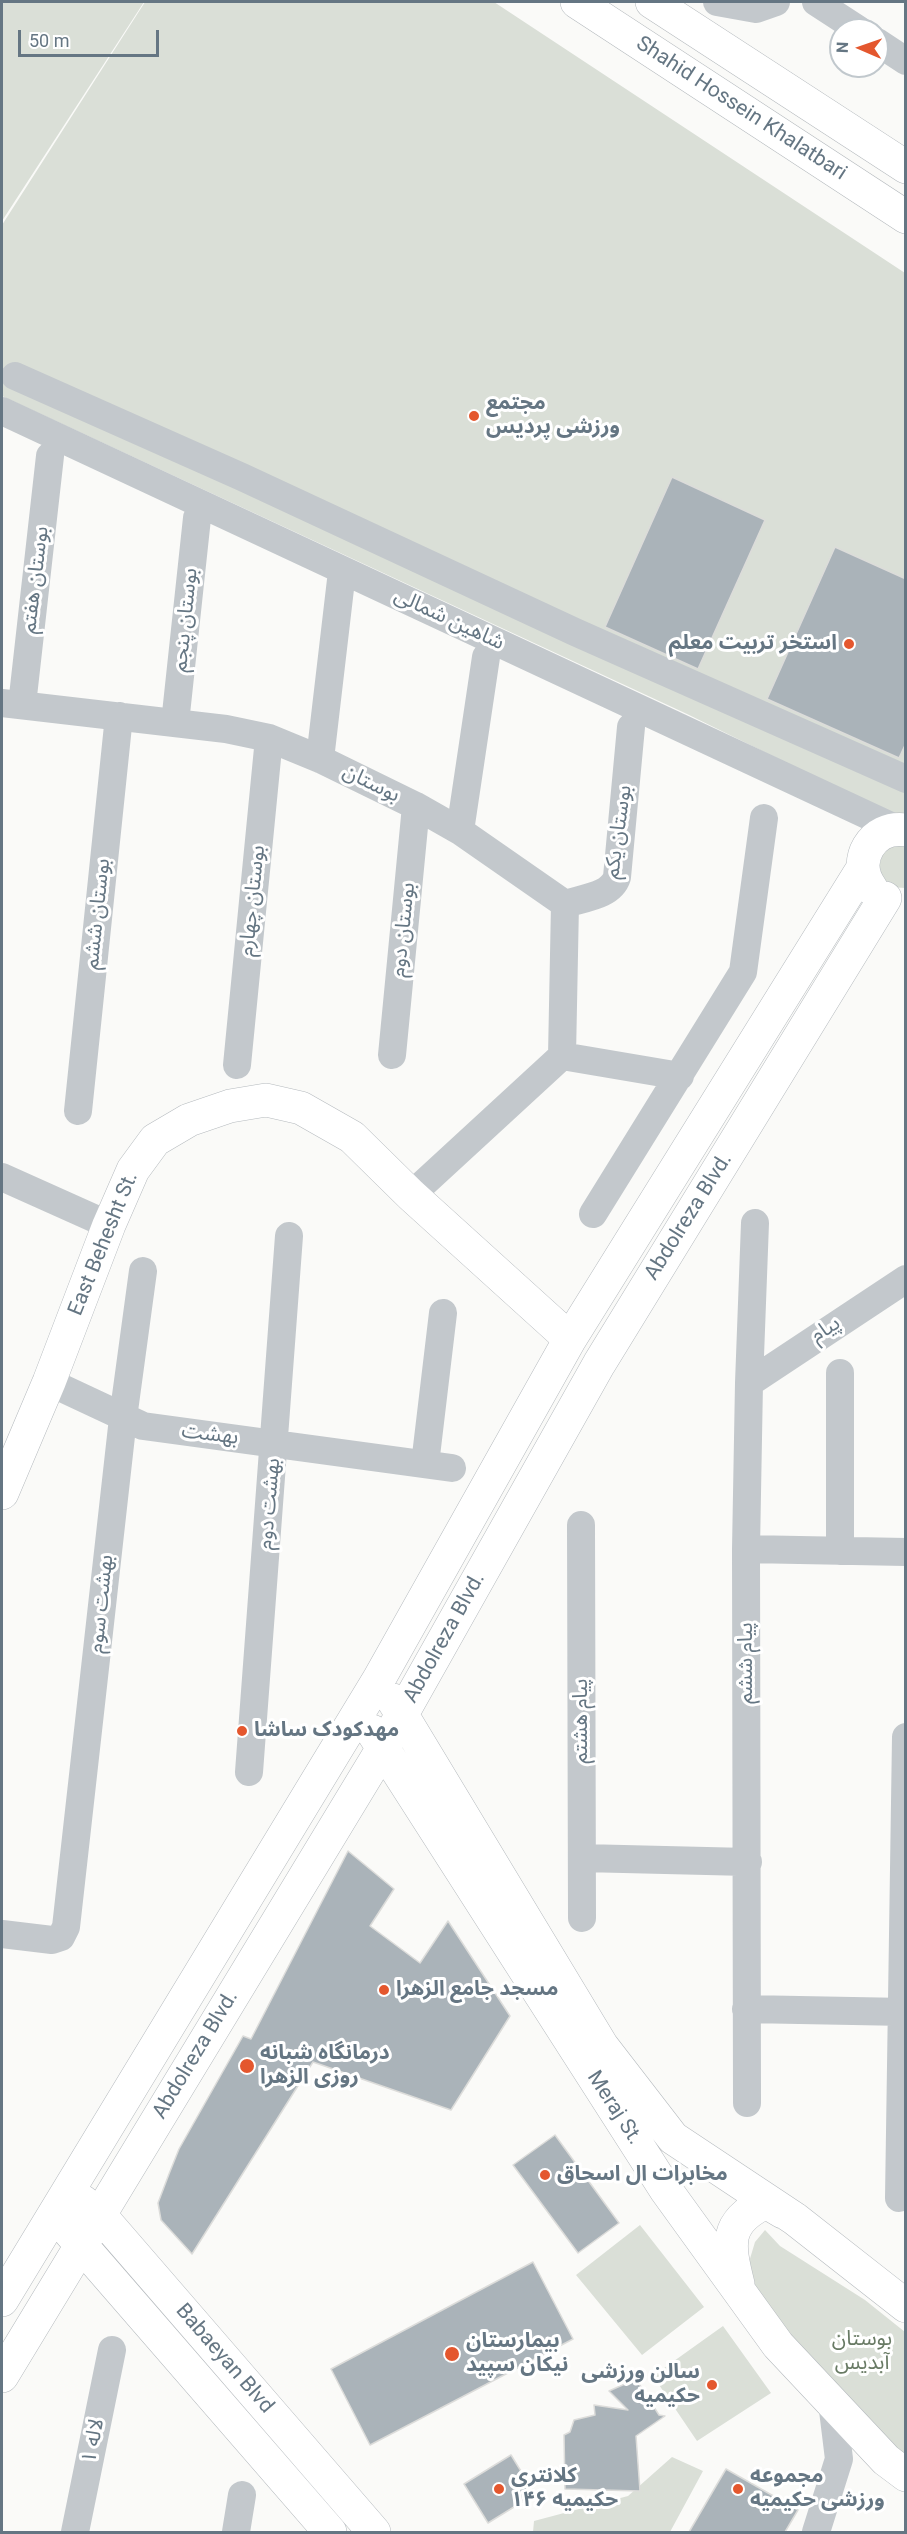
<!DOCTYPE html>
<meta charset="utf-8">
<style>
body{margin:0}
#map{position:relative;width:907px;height:2534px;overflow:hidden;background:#fafaf8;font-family:Roboto,sans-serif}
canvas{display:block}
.frame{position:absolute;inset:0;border:3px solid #657683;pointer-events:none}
.north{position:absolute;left:829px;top:18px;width:60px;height:60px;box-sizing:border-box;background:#fff;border:2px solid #c1c8cd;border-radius:50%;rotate:272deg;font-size:16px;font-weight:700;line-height:24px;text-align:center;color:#657683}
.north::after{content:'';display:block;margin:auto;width:21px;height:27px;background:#e4572e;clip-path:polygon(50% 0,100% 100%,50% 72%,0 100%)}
.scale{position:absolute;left:18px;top:30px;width:141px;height:27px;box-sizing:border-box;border:3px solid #657683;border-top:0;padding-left:8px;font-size:18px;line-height:21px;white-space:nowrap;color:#657683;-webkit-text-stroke:4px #fff;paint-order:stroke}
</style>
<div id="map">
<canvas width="907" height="2534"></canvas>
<div class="frame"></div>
<div class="north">N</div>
<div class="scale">50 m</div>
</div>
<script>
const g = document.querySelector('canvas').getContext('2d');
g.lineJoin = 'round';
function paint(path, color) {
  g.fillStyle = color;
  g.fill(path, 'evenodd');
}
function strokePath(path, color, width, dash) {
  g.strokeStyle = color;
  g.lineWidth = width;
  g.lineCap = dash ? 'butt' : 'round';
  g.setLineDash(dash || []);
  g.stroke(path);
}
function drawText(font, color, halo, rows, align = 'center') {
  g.font = font + ' Roboto,"Noto Sans Arabic",sans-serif';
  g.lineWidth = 6;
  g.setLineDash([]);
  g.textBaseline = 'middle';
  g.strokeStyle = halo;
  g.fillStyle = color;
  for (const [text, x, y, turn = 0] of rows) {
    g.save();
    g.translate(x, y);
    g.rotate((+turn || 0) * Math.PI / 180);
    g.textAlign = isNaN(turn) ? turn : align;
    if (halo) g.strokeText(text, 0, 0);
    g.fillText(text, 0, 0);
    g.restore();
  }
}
paint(new Path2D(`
 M2,2H144L2,221Z
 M145,2H494L905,273V821L687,714L2,396V225Z
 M905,841V888L889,887L878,876V853Z
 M640,2225L704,2307L642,2355L576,2275Z
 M765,2230L780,2246L865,2300L905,2332V2458L788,2336L752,2283L749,2262L755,2242Z
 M723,2326L771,2393L697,2441L653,2376Z
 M672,2457L703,2471L670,2532H533L534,2521L628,2496Z`), '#dadfd7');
const building = new Path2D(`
 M672,477L765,520L698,669L605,627Z
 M835,547L906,579V743L899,758L767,699Z
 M348,1851L394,1889L370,1926L420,1963L448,1921L510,2016L451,2110L313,2062L192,2254L161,2220L158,2203L169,2174L179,2149L243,2036L251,2039Z
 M555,2135L619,2223L578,2253L513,2165Z
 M533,2262L573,2339L370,2445L331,2369Z
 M636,2379L659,2415L665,2416L636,2436L640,2491L565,2489L564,2435L570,2432L574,2420L595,2415L594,2405L628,2410L609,2391Z
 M511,2455L535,2494L488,2523L464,2484Z
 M726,2469L798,2510L785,2532H689Z`);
paint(building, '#aab3b9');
strokePath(building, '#dcdcda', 1.5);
const major = new Path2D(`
 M871,888C851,861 872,825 906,830
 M2,1493L49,1382L109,1225L133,1170L155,1140L189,1120L230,1106L266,1100L301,1108L352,1137L411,1195L570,1339
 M393,1700L602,2046L673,2138L795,2219L906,2306
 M372,1731L666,2190L778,2345L886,2460L906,2475
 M82,2201L99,2214L374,2532
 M68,2230L330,2532
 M738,2284C728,2244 724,2222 766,2202L783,2212
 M2,2300L379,1679L570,1339L863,868
 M2,2376L383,1748L599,1364L885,898`);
const highway = new Path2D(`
 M577,2L906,217
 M652,2L906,167`);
strokePath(major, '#b5babe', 34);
strokePath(highway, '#b4b9bd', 34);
strokePath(new Path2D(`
 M717,2L756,9L776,2
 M816,2L859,30
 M877,42L906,61
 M15,376L242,477L575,632L906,779
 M2,411L897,829
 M2,703L226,729L269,738L320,759L416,806L460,831L565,904L562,1056L411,1195
 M22,705L50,456
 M175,723L197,518
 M320,759L341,580
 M460,831L486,657
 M565,904C583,898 611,896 617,877L631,727
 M392,1055L416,806
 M562,1056L680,1076
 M237,1065L269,738
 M78,1111L119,716
 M2,1177L109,1225
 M593,1214L743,972L764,818
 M49,1382L143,1426L452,1468
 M749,1383L906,1279
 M425,1464L443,1313
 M581,1525L582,1918
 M746,1549L906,1552
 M840,1551V1373
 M249,1772L289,1236
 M582,1858L748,1862
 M2,1934L52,1940L61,1937L66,1927L123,1418L143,1271
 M746,2009L906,2012
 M747,2103L746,1549L749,1383L755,1223
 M899,2198L906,1737
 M75,2532L112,2350
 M236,2532L242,2495
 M816,2532L839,2459L832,2402`), '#c3c8cc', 28);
strokePath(major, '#fff', 33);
strokePath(highway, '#fff', 33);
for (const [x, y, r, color] of [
 [474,416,6,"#e4572e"],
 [849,644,6,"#e4572e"],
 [242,1731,6,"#e4572e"],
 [384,1990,6,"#e4572e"],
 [247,2066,8,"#e4572e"],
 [545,2175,6,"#e4572e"],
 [452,2354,8,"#e4572e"],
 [712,2385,6,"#e4572e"],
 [499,2489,6,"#e4572e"],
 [738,2489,6,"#e4572e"]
]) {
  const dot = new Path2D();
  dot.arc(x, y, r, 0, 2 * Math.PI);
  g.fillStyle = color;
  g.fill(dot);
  strokePath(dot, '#fff', 2);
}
drawText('21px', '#657683', '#fff', [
 ["Shahid Hossein Khalatbari",741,109,33],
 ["بوستان هفتم",36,580,-83],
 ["بوستان پنجم",186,620,-84],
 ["شاهین شمالی",449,620,25],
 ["بوستان",371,784,26],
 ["بوستان یکم",619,832,-82],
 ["بوستان چهارم",253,901,-84],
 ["بوستان ششم",98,914,-84],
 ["بوستان دوم",404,930,-84],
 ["Abdolreza Blvd.",689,1217,-58],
 ["East Behesht St.",104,1244,-68],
 ["پیام",826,1330,-33],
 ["بهشت",210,1435,7],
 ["بهشت دوم",270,1504,-85],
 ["بهشت سوم",102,1604,-84],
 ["Abdolreza Blvd.",445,1638,-61],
 ["پیام ششم",747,1663,-90],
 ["پیام هشتم",582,1721,-90],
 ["Abdolreza Blvd.",196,2055,-59],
 ["Meraj St.",614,2108,57],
 ["Babaeyan Blvd",224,2359,49],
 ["لاله ۱",94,2441,-79]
]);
drawText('bold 21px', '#657683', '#fff', [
 ["مجتمع",486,404],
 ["ورزشی پردیس",486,428],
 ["استخر تربیت معلم",837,644,"right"],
 ["مهدکودک ساشا",254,1731],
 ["مسجد جامع الزهرا",396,1990],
 ["درمانگاه شبانه",260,2054],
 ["روزی الزهرا",260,2078],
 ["مخابرات ال اسحاق",557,2175],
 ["بیمارستان",466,2342],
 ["نیکان سپید",466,2366],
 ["سالن ورزشی",700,2373,"right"],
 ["حکیمیه",700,2397,"right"],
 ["کلانتری",511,2477],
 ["۱۴۶ حکیمیه",511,2501],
 ["مجموعه",750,2477],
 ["ورزشی حکیمیه",750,2501]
], 'left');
drawText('21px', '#687a64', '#fff', [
 ["بوستان",862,2340],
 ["آبدیس",862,2364]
]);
</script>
